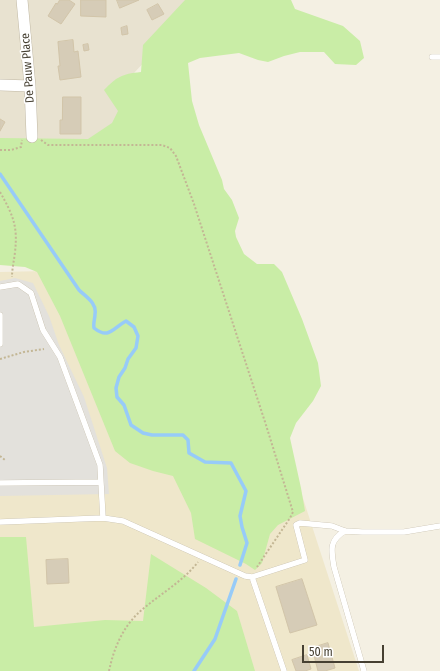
<!DOCTYPE html>
<style>
body{margin:0}
#map{position:relative;width:440px;height:671px;overflow:hidden;background:#f4f0e3;font-family:"Fira Sans Condensed",sans-serif}
canvas{display:block}
.scale{position:absolute;left:302px;top:645px;width:82px;height:18px;box-sizing:border-box;border:2px solid #464032;border-top:0;padding-left:5px;font-size:12px;line-height:14px;white-space:nowrap;color:#464032;-webkit-text-stroke:3px #fff;paint-order:stroke}
</style>
<div id="map">
<canvas width="440" height="671"></canvas>
<div class="scale">50 m</div>
</div>
<script>
const g = document.querySelector('canvas').getContext('2d');
g.lineJoin = 'round';
function paint(path, color) {
  g.fillStyle = color;
  g.fill(path, 'evenodd');
}
function strokePath(path, color, width, dash) {
  g.strokeStyle = color;
  g.lineWidth = width;
  g.lineCap = dash ? 'butt' : 'round';
  g.setLineDash(dash || []);
  g.stroke(path);
}
function drawText(font, color, halo, rows, align = 'center') {
  g.font = font + ' "Fira Sans Condensed",sans-serif';
  g.lineWidth = 3;
  g.setLineDash([]);
  g.textBaseline = 'middle';
  g.strokeStyle = halo;
  g.fillStyle = color;
  for (const [text, x, y, turn = 0] of rows) {
    g.save();
    g.translate(x, y);
    g.rotate((+turn || 0) * Math.PI / 180);
    g.textAlign = isNaN(turn) ? turn : align;
    if (halo) g.strokeText(text, 0, 0);
    g.fillText(text, 0, 0);
    g.restore();
  }
}
paint(new Path2D(`
 M0,0H203L133,74L129,138L0,152Z`), '#e8e2d0');
paint(new Path2D(`
 M228,267L359,671H0V272Z`), '#efe7cb');
paint(new Path2D(`
 M185,0H291L295,9L343,26L360,41L364,58L356,65L335,64L324,52H300L284,56L268,62L258,60L239,53L200,58L188,63L192,101L199,125L222,180L224,189L232,200L239,218L235,231L236,237L244,254L257,264H274L282,272L302,319L318,363L321,386L313,401L296,423L290,438L301,488L305,511L278,525L270,534L262,563L255,570L246,564L195,539L191,513L173,476L153,471L130,463L115,451L60,316L37,272L25,267L0,265V138L88,139L112,123L118,111L104,90C117,77 121,74 141,72L143,45Z
 M0,537H26L34,627L105,620L143,621L151,554L206,588L237,611L255,671H0Z`), '#c9eda6');
paint(new Path2D(`
 M15,278L33,283L49,316L59,345L84,397L107,468L109,494L0,496V281Z`), '#e3e1dc');
strokePath(new Path2D(`
 M0,174L79,290C86,297 97,303 95,314C95,319 93,323 94,328C109,340 113,328 126,321L134,327L138,336L136,348L128,359L125,368L119,377L116,388L117,397L124,405L131,425L143,433L152,435H183L188,440L189,453L205,462L231,463L246,491L240,516L242,527L247,543L240,565
 M194,671L215,639L236,579`), '#97cbf8', 3.5);
const building = new Path2D(`
 M60,0H69L75,4L61,24L48,16L56,3L57,4Z
 M81,0H106V17L81,16Z
 M117,0H139L120,8Z
 M158,4L164,14L152,20L147,10Z
 M127,26L128,34L122,35L121,28Z
 M73,40L74,52L78,51L81,77L60,80L58,66H60L58,42Z
 M88,44L89,50L84,51L83,45Z
 M63,97H81V134H60V120H62Z
 M0,119L5,122L0,131Z
 M68,559L69,583L47,584L46,560Z
 M302,579L317,625L290,633L276,587Z
 M328,643L335,668L325,671H318L312,648Z
 M307,655L311,669L305,671H296L292,660Z`);
paint(building, '#d6ccb7');
strokePath(building, '#d2c5a9', 1);
const lane = new Path2D(`
 M432,57H440
 M0,287L18,284L31,293L43,330L60,357L100,465L103,518
 M0,315V344
 M0,483L101,482
 M0,522L103,518L123,521L245,576L252,577L305,560L296,525L300,523L332,526L345,531L362,532H404L440,526
 M345,531C329,540 331,550 334,567L364,671
 M252,577L284,671`);
const street = new Path2D(`
 M22,0L30,86L32,137
 M0,85L30,86`);
strokePath(lane, '#c0b8a4', 6);
strokePath(street, '#c0b8a4', 12);
strokePath(new Path2D(`
 M41,140L48,145H162L170,148L176,156L194,204L266,425L293,512L290,518L257,567
 M0,150H11L21,147L22,140
 M0,192C13,215 18,226 15,252C14,261 12,269 12,277
 M0,359L24,352L44,349
 M0,456L5,460
 M109,671C114,647 124,624 144,608C162,593 183,581 198,562`), '#c3b694', 2, [2, 2]);
strokePath(lane, '#fff', 5.5);
strokePath(street, '#fff', 11);
drawText('12px', '#464032', '#fff', [
 ["De Pauw Place",28,68,-94]
]);
</script>
